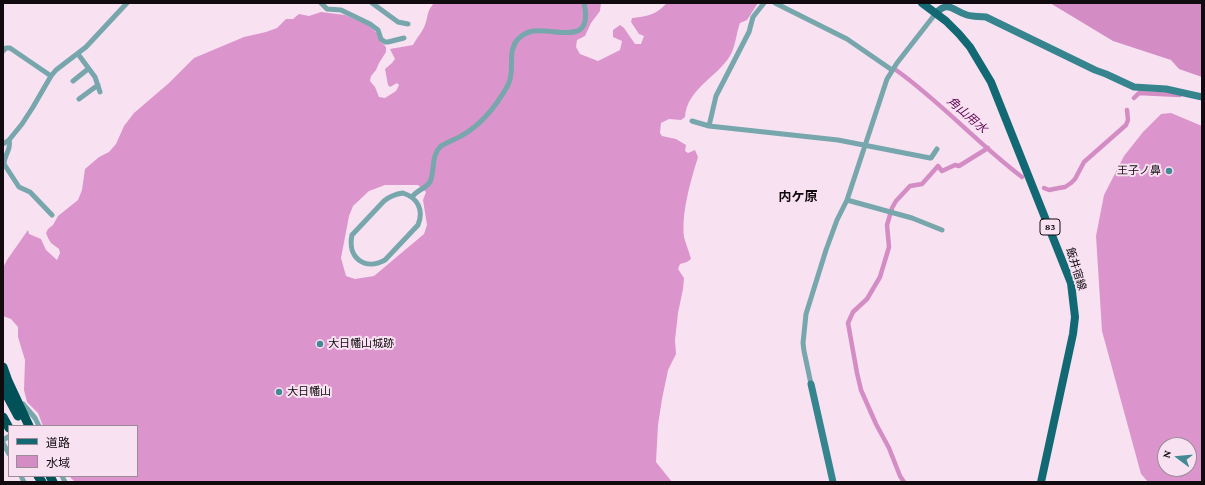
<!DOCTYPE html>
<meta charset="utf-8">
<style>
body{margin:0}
#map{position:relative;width:1205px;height:485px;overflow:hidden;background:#f8e2f2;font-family:"Crimson Pro","Noto Sans JP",serif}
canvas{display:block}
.frame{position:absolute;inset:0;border:4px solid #110a0f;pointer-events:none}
.legend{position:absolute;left:8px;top:425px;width:130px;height:52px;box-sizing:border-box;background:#f8e2f2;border:1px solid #9c8c97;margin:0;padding:5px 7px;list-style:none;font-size:12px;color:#110a0f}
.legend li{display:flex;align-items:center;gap:8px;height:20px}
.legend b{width:20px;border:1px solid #9c8c97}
.north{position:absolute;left:1157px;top:437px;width:40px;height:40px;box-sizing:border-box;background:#f8e2f2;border:1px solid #9c8c97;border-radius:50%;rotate:286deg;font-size:11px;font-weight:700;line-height:16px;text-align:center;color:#110a0f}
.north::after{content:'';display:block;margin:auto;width:14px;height:18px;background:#448a94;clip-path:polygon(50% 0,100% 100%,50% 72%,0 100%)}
</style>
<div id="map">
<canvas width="1205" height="485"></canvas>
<div class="frame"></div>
<ul class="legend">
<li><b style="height:5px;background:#136973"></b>道路</li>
<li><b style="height:11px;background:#d48cc4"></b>水域</li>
</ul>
<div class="north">N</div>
</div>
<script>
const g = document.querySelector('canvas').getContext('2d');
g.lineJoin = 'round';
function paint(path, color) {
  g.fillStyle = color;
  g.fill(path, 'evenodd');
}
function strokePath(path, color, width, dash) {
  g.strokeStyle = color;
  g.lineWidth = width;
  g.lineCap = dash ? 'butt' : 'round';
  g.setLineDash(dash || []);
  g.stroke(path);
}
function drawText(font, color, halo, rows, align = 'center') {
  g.font = font + ' "Crimson Pro","Noto Sans JP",serif';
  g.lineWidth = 4;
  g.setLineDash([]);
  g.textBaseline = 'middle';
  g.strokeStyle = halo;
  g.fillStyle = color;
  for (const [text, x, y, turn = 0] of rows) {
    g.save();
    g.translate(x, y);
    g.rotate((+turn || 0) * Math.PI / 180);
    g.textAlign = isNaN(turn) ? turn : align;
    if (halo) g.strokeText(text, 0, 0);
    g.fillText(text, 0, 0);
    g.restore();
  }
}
paint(new Path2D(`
 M434,3H601L600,11L591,23L585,36L577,40L576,47L580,54L598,61L620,50L622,41L613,37V30L620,25L624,28L635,44H641L644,36L639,34L631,22L632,18C649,16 655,15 667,3H758L747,20L740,23C736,34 736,45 730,56C716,78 687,89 685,117L681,120L669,119L661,123L660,133L662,136L676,139L686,145L685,151L688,153L695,150L698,157C691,180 681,213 684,237C686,244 689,252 691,259L687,262L680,264L678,269L684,278L683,289L678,313L675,340L676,354L668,370L662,399L658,425L656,462L672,482H75L69,476H137V426H43L38,413L27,402L24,390L25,360L18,337V327L11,319L3,316V268L7,260L28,230L29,234L41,239L46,250L57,260L60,253L59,249L51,243L48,238L46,233L48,229L53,225L58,216L78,200L82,190L85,169L99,157L109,152L116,144L124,126L134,113L169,83L194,58L244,37L266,32L277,28L286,19H293L299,14L309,16L321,12L345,15L368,25L378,34L381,42L386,47V52L379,63L376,70L371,76L370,81L375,87L379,97L385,98L396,91L399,85L397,83L390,87L388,85L385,69L392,63L395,59L390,49L413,45C416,39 423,31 425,25C429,14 426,13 434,3ZM385,185H418L426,192L423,200L427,225L424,234L374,276L355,279L346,276L341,258L349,216L353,206L369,191Z
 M1171,113L1202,126V482H1148L1141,474L1102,331L1096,236L1104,195L1124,156L1143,132L1161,114ZM1165,445H1189V469H1165Z`), '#dc94cc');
paint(new Path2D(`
 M1050,3H1202V77L1179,69L1171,60L1113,41Z`), '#d48cc4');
strokePath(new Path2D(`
 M896,70C941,102 978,144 1022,177
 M1134,98L1139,93L1180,95
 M1044,188L1049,190L1059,188L1065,187L1071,183L1075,179L1084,162L1126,125L1128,120L1127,110
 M904,482L900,476L889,448L876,424L861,390L857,373L848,323L853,312L867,299L880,277L889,247L887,225L892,208L896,201L910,186L922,184L938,166L942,171L955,165L959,166L988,148`), '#d48cc4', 4.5);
strokePath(new Path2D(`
 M321,3L327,9L341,10L370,24L378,30L381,39L385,42H388L404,38
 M372,3L398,22L408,24
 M764,3L753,17L749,32L716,96L709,126L838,140L930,158H931L937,149
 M775,3L847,39L892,70
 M3,51L6,48H10L51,76
 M78,54L95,77L100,92
 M73,81L88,69
 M79,99L98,85
 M692,121L709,126
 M9,140C12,149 4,155 4,164L19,187L30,192L52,215
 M3,144L9,140L22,124L33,107L51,76L56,70L86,47L127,3
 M403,193C418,198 424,210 418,225L385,260C365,271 347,258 352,235L384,201C390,196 395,194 403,193Z
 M412,197C417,190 425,189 430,182C435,171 431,156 440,147C446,142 455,140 461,136C481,125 497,105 508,85C516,70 506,52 518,39C522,35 527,32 533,31C557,28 594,47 584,3
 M847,200L912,218L942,230
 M811,384L804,351L803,343L806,314L826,250L837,220L847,200L887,79L897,63L936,13
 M23,404L35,418L39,426
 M3,440L8,437
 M3,443L9,454
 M21,476L24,482
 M62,476L65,482`), '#77a6ac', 5);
strokePath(new Path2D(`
 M936,13C949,0 953,11 967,15C973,17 979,16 986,17L1095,70L1106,74L1134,87L1166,89L1202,97
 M811,384L833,482`), '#36848e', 7);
strokePath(new Path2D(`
 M922,3L946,21L959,34L970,47L991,82L1071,283L1075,317L1073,334L1041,482`), '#136973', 8);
strokePath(new Path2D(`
 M3,367L8,381L29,426
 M3,388L18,416
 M3,417L9,428
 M38,476L42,482
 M50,476L53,482`), '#015159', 9);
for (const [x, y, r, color] of [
 [1169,171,4,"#448a94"],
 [320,344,4,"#448a94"],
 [279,392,4,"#448a94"]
]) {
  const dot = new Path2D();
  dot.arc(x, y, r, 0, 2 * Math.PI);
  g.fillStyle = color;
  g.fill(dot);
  strokePath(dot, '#f8e2f2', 1.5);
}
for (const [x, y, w] of [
 [1050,227,20]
]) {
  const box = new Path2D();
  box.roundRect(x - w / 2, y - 8, w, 16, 3);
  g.fillStyle = '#f8e2f2';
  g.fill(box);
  strokePath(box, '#110a0f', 1);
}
drawText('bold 10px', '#110a0f', null, [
 ["83",1050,227]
]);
drawText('11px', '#110a0f', '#f8e2f2', [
 ["王子ノ鼻",1161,171,"right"],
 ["大日幡山城跡",328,344],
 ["大日幡山",287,392]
], 'left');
drawText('11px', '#110a0f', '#f8e2f2', [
 ["飯井宿線",1076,269,73]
]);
drawText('italic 12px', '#630d57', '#f8e2f2', [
 ["角山用水",967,115,41]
]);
drawText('bold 13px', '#110a0f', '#f8e2f2', [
 ["内ケ原",798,197]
]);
</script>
